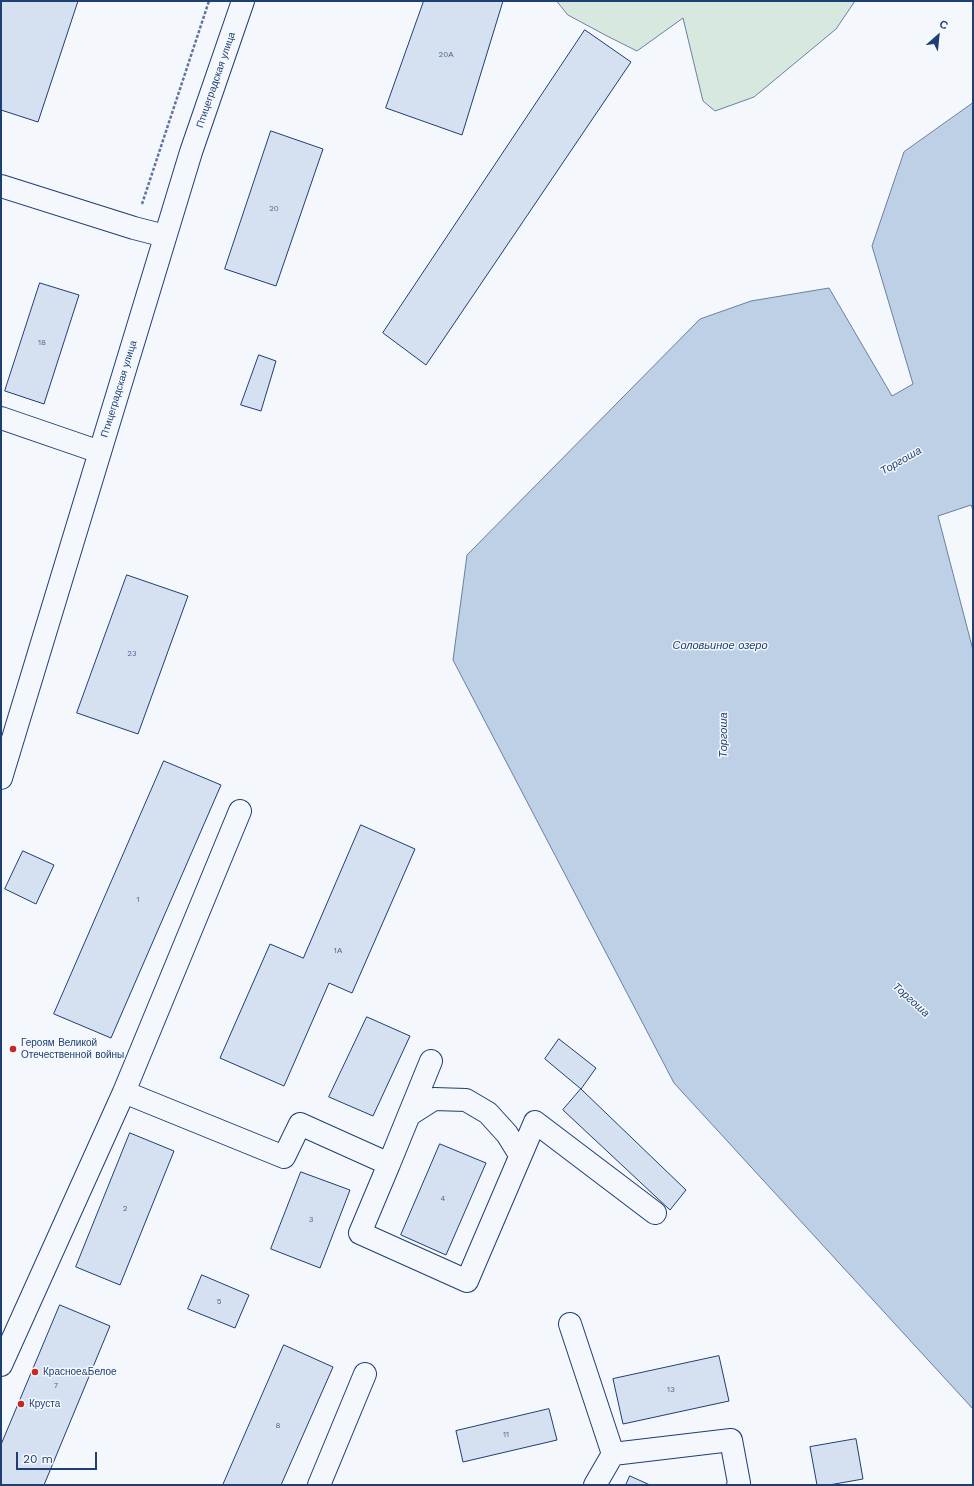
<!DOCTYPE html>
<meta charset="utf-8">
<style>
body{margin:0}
#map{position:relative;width:974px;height:1486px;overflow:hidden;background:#f4f7fb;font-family:"Work Sans",sans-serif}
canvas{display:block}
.frame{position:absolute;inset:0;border:2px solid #1d3f73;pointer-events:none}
.north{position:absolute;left:918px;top:16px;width:40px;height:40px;-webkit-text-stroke:3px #f4f7fb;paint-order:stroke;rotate:27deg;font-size:11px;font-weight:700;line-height:16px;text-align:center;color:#1d3f73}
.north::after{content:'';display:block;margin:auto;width:14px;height:18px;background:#1d3f73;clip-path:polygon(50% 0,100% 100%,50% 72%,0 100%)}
.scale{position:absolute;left:16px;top:1452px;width:81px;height:18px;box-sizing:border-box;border:2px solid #1d3f73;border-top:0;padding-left:5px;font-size:12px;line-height:14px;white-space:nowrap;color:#1d3f73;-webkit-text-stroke:3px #f4f7fb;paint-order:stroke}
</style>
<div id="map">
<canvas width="974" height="1486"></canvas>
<div class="frame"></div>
<div class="north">С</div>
<div class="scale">20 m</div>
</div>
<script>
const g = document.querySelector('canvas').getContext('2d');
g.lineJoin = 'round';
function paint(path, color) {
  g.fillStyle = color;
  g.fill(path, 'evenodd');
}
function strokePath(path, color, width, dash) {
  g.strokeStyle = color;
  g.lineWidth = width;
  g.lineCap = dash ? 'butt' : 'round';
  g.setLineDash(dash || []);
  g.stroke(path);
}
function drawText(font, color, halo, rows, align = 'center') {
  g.font = font + ' "Work Sans",sans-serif';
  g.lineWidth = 3;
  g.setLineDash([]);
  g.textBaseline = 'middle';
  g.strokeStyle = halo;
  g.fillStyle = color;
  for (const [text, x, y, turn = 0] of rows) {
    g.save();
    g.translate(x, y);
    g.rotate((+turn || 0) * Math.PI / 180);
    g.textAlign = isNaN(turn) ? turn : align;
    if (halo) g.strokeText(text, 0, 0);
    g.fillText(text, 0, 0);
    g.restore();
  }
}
const green = new Path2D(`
 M557,1H855L836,29L754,97L715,111L703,101L683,18L637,51L607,36L568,15Z`);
paint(green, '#d7e8df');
strokePath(green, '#687fa3', 1);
const water = new Path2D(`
 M973,103V510L971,505L938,516L973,650V1409L674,1083L453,660L467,555L700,319L751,301L829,288L892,396L913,384L872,246L904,152Z`);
paint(water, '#bed0e5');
strokePath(water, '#687fa3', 1);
const building = new Path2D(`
 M1,1H78L38,122L1,110Z
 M424,1H503L462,135L386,108Z
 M585,30L631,62L426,365L383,333Z
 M271,131L323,149L276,286L225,269Z
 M40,283L79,295L44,404L5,391Z
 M259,355L276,361L261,411L241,405Z
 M127,575L188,596L138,734L77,713Z
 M164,761L221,785L111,1038L54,1014Z
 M361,825L415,849L352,993L329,983L284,1086L220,1058L270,944L303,958Z
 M23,851L54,865L36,904L5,889Z
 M367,1017L410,1036L373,1116L329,1097Z
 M559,1039L596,1068L581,1089L545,1059Z
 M581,1089L686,1190L670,1210L563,1110Z
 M130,1133L174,1151L120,1285L76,1267Z
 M440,1144L486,1163L446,1255L401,1235Z
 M301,1172L350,1190L320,1268L271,1249Z
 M202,1275L249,1295L235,1328L188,1309Z
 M60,1305L110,1326L44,1485H1V1445Z
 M284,1345L333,1367L281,1485H223Z
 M719,1356L729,1401L623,1424L613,1379Z
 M549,1409L557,1440L463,1462L456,1431Z
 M856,1439L863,1479L829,1485H817L810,1447Z
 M630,1476L650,1485H626Z`);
paint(building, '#d5e0f0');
strokePath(building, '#1d3f73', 1);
const minor = new Path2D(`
 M1,186L134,228L165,236
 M1,418L100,452
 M1,778L191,152L243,1
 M124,1092L284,1157L300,1124L389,1164L360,1233L467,1281L535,1122L655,1213
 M409,1115L434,1099L466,1100L488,1113L507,1134L520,1155
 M389,1164L431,1061
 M570,1324L613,1454L731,1440L739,1483L738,1485
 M1,1365L124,1092L240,811
 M319,1485L365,1374
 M595,1485L613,1454`);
strokePath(minor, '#1d3f73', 24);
strokePath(new Path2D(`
 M142,204L209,1`), '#5e769c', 2.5, [3, 2]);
strokePath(minor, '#f4f7fb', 22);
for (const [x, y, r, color] of [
 [13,1049,4,"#c62828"],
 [35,1372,4,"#c62828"],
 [21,1404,4,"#c62828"]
]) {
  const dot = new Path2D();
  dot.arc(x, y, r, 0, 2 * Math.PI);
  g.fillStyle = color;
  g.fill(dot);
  strokePath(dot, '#f4f7fb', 1.5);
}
drawText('8px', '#4b6792', null, [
 ["20А",446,55],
 ["20",274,209],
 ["18",42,343],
 ["23",132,654],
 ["1",138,900],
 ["1А",338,951],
 ["4",443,1199],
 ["2",125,1209],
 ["3",311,1220],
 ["5",219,1302],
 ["7",56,1386],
 ["13",671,1390],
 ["8",278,1426],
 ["11",506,1435]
]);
drawText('10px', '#1d3f73', '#f4f7fb', [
 ["Птицеградская улица",216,80,-71],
 ["Птицеградская улица",119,389,-73]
]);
drawText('10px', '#1d3f73', '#f4f7fb', [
 ["Героям Великой",21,1043],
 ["Отечественной войны",21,1055],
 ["Красное&Белое",43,1372],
 ["Круста",29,1404]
], 'left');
drawText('italic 11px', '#1d3f73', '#f4f7fb', [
 ["Торгоша",901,461,-30],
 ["Соловьиное озеро",720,646],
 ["Торгоша",724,735,-90],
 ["Торгоша",911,1000,42]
]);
</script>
